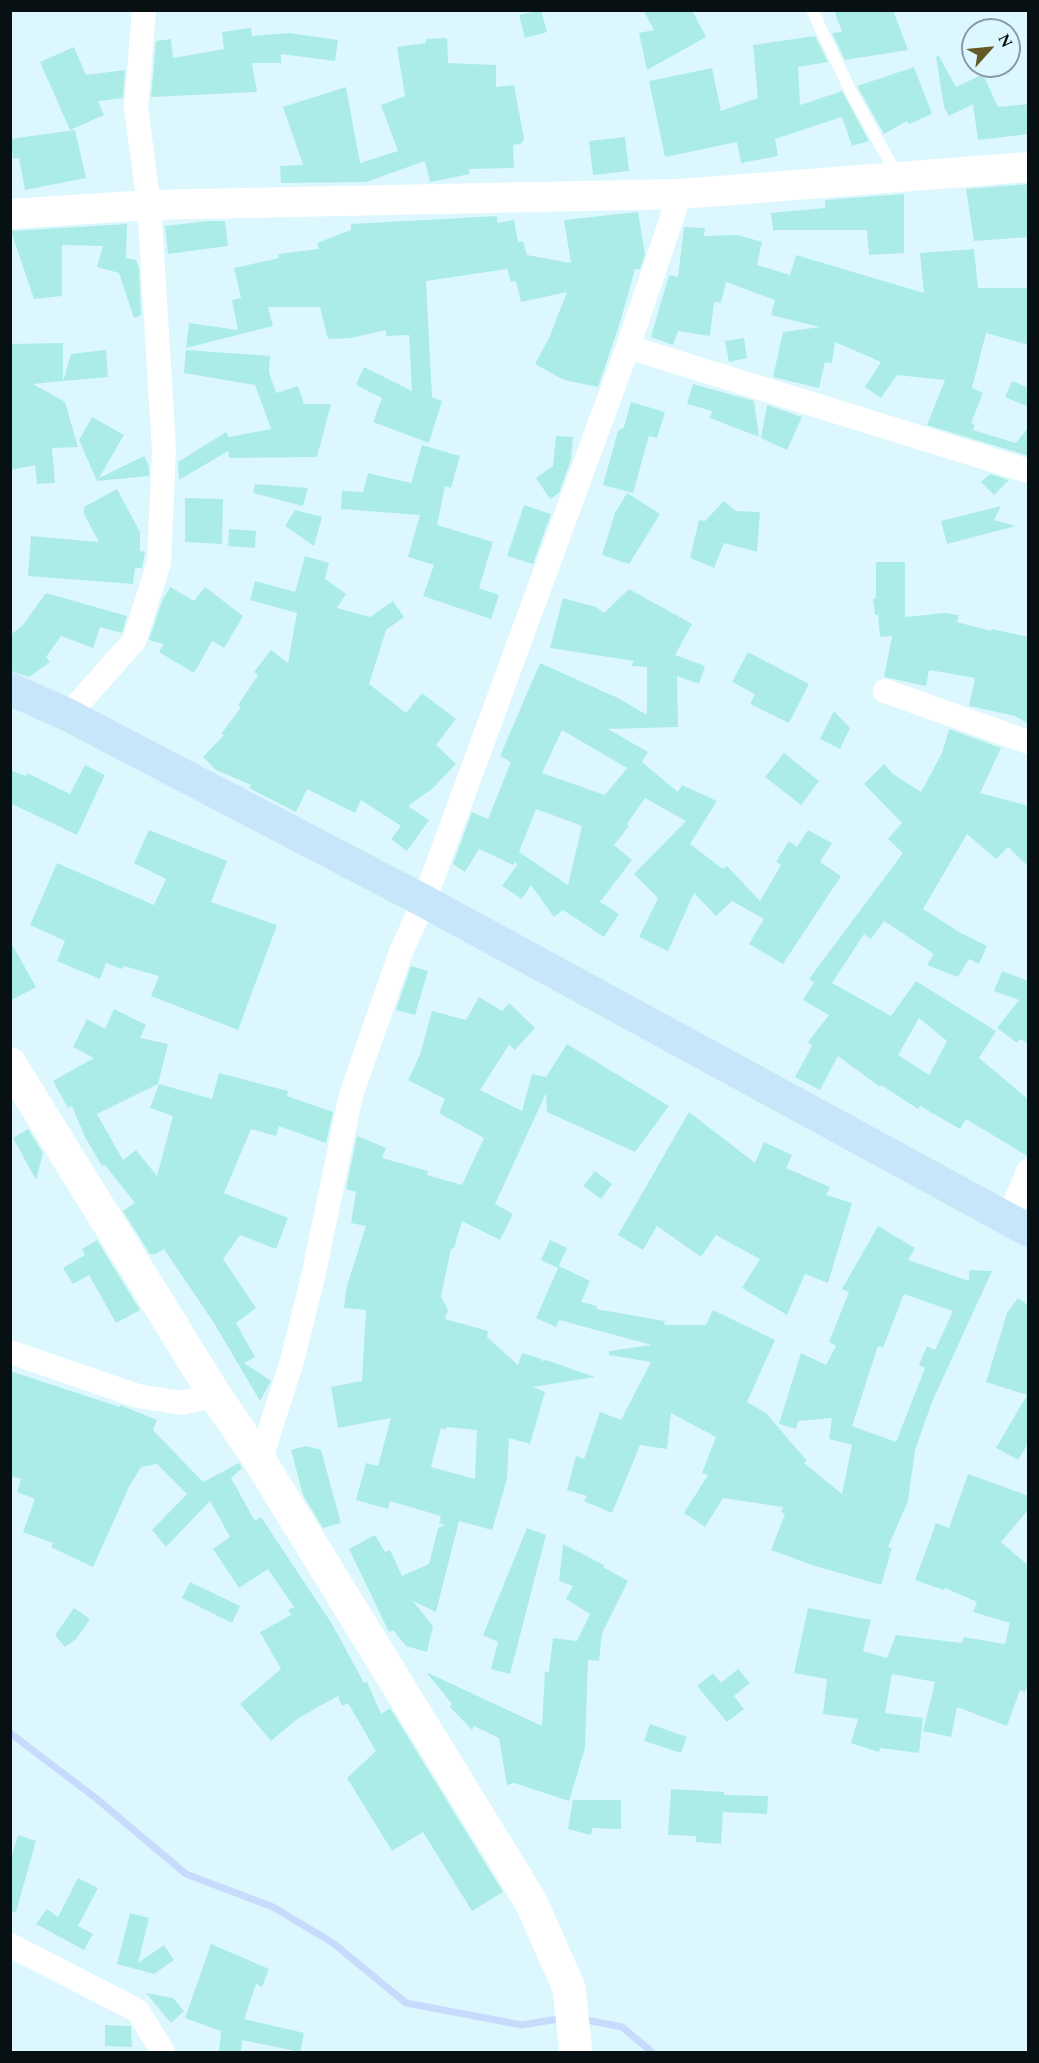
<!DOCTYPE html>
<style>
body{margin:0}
#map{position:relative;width:1039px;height:2063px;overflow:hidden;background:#dcf8fe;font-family:Spectral,serif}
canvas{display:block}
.frame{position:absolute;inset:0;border:12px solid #071013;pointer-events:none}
.north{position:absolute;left:961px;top:18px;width:60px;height:60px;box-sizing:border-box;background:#dcf8fe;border:2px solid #879ba0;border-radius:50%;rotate:63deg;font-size:16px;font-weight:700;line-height:24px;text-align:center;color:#071013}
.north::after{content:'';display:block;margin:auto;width:21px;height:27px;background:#645926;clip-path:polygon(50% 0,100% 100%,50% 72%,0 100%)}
</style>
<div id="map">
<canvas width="1039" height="2063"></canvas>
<div class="frame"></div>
<div class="north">N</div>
</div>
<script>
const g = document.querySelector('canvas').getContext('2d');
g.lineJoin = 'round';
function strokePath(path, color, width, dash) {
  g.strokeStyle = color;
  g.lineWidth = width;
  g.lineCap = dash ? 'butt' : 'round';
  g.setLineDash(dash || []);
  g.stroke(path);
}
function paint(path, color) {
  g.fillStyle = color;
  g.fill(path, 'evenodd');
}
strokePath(new Path2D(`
 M10,1733L97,1799L186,1874L273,1907L333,1943L406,2003L522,2025L564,2018
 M581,2019L622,2027L652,2052`), '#c7dbfd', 7);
paint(new Path2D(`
 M541,10L547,32L525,38L519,15Z
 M643,10H692L706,37L647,70L639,33L654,30Z
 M834,10H893L908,50L845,60L832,33L842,32Z
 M251,28L252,36L289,33L338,40L335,61L281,54V63H252L257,92L151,97L156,41L171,39L173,58L224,49L222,32Z
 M815,36L828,62L798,67L800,105L842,91L869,141L852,146L842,117L775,139L778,156L741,163L737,142L665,157L649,81L712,68L721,111L758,98L753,45Z
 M447,38L448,63L496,65V87L514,85L524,138L522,143L513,145L514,168L469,169L470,174L430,182L425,161L366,182L281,183L280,166L303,165L283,107L346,87L360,163L398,151L381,105L405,96L397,47L426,43V39Z
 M74,47L86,75L125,70L123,98L98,101L104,115L70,130L40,62Z
 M939,56L956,87L983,74L998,107L1029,104V134L978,140L973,104L949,116L944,107L936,57Z
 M914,67L932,114L909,124L907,121L884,134L857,86Z
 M75,130L86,178L25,190L19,158L13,159L10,139Z
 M625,137L629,171L593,175L589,141Z
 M1029,184V237L974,241L966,189Z
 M904,194V253L869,255L867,230H773L771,213L825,208V200Z
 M638,212L645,254L640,269H635L619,326L598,387L564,380L535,364L549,338L567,292L521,302L516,281L511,282L507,269L426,281L432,397L442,401L429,443L373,422L382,398L356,385L364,367L412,391L409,335L386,336V330L351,338L328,339L320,307H268L273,326L186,348L189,323L238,330L232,300L241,298L234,268L279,258L278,254L319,249L317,243L351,230V224L497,216V223L514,220L518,242L523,241L527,255L571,263L564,220Z
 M208,221H225L228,246L168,254L165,226Z
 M127,224L126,258L136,260L139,268L141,315L134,318L119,273L97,267L103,246L62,245V296L34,299L11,231Z
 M684,227L705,228L704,236L738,235L762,242L757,265L790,275L796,255L924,293L920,253L974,249L978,288H1029V345L986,333L972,388L983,393L971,423L975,425L973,430L1016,443L1029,427V456L927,425L945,380L897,375L881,398L865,387L881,362L835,342L832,363L825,362L819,388L773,377L783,332L820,327L771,315L775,300L726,282L721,303L714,302L710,336L678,331L673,345L651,337L669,275L678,277Z
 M744,338L747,358L729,362L725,341Z
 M63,343V381L33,384L65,402L78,447L52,448L55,483L37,484L35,465L11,470L10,344Z
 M106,350L108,377L63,381L71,354Z
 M186,350L270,356L269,372L276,393L298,386L304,404H331L317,457L229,458L228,451L179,480L178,462L226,432L229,437L271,429L255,385L184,373Z
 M1012,381L1029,388V407L1005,397Z
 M693,384L754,401L759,437L710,418L712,411L687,404Z
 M631,402L665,412L657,438L649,436L633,493L603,485L618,431L624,427Z
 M767,405L802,417L787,450L761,438Z
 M92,417L124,435L99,478L144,456L149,466V476L97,481L79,440Z
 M556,436L573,437L571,460L559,493L550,499L536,478L553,466Z
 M422,445L460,456L451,488L445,486L437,525L493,542L479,588L499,595L491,619L423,596L434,565L408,557L420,515L341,509L342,491L363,492L368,473L411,483Z
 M990,474L1009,480L994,495L981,482Z
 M255,484L308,488L303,506L253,493Z
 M117,489L140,532V551L145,552L142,568H135L133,584L28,576L31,536L99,542L84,514V507Z
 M627,493L660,514L629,564L602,555L615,513Z
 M185,498L223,499L222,544L185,542Z
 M724,501L736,511L760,512L757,552L724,543L714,568L690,558L699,520L705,521Z
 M524,505L551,514L533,564L507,556Z
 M1001,506L994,520L1016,526L947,544L941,521Z
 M295,510L322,517L314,546L285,526Z
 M229,529L256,531L255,548L228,546Z
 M305,556L329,563L325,579L346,594L337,608L370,617L393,601L404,617L386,630L369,684L406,713L422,693L456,719L436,745L456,764L433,788L408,806L429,820L407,851L391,839L401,826L361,800L355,813L307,789L296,812L249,788L251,785L216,770L203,757L224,735L221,734L241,707L238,705L258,675L254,672L271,650L288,663L297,613L250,600L255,581L295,592Z
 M876,562H905V617L945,613L959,615L957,622L991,631V629L1029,637V724L1015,716L969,706L975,678L929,670L926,686L884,677L892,636L880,637L878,615H875L873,599L876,598Z
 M170,587L194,601L205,587L243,616L224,648L212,641L194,673L159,652L164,644L149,640L162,601Z
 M629,589L692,624L675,655L705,666L699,684L677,676L678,727L608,729L648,752L642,762L678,792L682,785L717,801L690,844L723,869L727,866L760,901L781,865L776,862L789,841L797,847L808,830L832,843L820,862L841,876L783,964L749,944L764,919L732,901L716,916L694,893L668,951L639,937L658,898L634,874L686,821L645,798L627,824L629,826L614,845L632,860L600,902L619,914L604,937L563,910L554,917L531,885L522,899L502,886L517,865L515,862L513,865L479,849L465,872L453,864L472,812L488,819L511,762L500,756L540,663L618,698L647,715V667L631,666L634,661L550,648L563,598L596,607L604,613ZM562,730L627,768L605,795L542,773ZM536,809L582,826L568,885L519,852Z
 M46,593L127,616L122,633L100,627L93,648L61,636L46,657L50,662L29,677L10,671V635L22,626Z
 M748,652L809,684L789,723L750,704L755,694L732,682Z
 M834,711L850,728L840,749L820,739Z
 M949,729L1001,748L980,793L1029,806V867L1008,847L996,859L967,834L923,909L959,932L987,946L979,964L969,959L958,977L927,965L934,954L884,921L871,939L864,934L832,983L891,1016L916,981L996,1031L979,1058L1029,1100V1157L966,1119L960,1129L920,1106L918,1109L881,1085L880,1087L838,1056L820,1090L795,1077L812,1046L808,1042L829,1015L803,1000L814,982L809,979L903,853L888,839L902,823L864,784L884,764L893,774L921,792L942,753ZM919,1018L947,1041L929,1075L898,1055Z
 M784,753L819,781L801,805L765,777Z
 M85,765L105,775L77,835L10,803V770L26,776L27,773L70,794Z
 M149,830L227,861L211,902L277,925L238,1030L151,996L159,976L124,966L122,969L106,963L100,979L57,961L65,941L30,925L57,863L154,905L166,879L134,863Z
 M10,941L36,987L10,1001Z
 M411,966L428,971L415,1015L396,1010Z
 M1002,971L1029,981V1044L1020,1039L1017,1043L997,1028L1019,1000L994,991Z
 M479,997L502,1011L509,1003L535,1028L515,1050L509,1045L480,1090L522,1111L532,1074L546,1077L567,1044L669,1106L635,1152L547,1112L546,1093L495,1204L513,1214L500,1240L462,1221L454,1248L451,1249L441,1296L448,1310L445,1319L488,1331L487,1337L518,1365L522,1353L542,1359L541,1361L546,1360L595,1377L533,1387L545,1392L530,1444L509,1438L507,1479L492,1530L459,1521L436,1612L413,1601L433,1626L427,1652L406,1646L393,1630L389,1632L349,1549L375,1535L385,1552L390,1550L402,1576L429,1564L438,1528L445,1525L439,1523L441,1516L390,1501L388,1509L356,1500L366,1463L378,1466L391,1418L338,1428L331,1387L362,1381L366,1310L344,1308L346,1289L366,1226L351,1223L356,1192L346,1189L357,1136L386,1148L382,1158L428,1171L427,1175L462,1185L484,1138L439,1113L445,1099L408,1080L420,1055L432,1011L466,1020ZM446,1427L477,1430L475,1479L431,1467L441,1428L446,1430Z
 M114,1009L146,1025L140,1038L168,1044L158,1084L97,1114L123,1160L136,1150L157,1176L173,1116L150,1108L159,1084L212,1099L219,1073L288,1091L287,1096L333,1112L326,1143L279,1126L276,1136L251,1129L224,1193L288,1218L276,1249L240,1235L223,1259L256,1308L236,1323L255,1357L244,1363L271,1381L260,1401L214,1323L164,1249L156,1254H150L123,1211L135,1203L105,1165L102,1166L85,1137L72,1106L68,1108L53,1081L94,1058L73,1047L87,1019L105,1029Z
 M689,1112L755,1163L764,1142L792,1155L786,1168L830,1187L826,1195L852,1203L828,1283L805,1274L787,1315L742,1288L760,1259L716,1235L701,1257L657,1226L643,1250L618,1235Z
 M28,1129L43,1153L36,1180L13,1138Z
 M595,1171L612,1184L601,1199L583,1186Z
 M878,1226L915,1248L908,1260L969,1281V1270L992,1271L932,1402L915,1450L908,1501L888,1547L892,1548L881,1585L812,1565L771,1550L785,1514L781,1512L783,1507L723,1498L705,1527L684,1513L708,1475L702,1473L716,1437L671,1413L667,1449L640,1445L612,1513L584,1501L587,1496L567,1490L576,1456L584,1459L600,1412L621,1420L651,1362L609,1355V1351L652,1345L559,1320L556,1327L536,1318L559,1266L590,1281L581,1302L597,1306L596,1309L665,1321L664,1325H706L713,1310L775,1340L747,1402L766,1413L807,1461L804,1463L842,1494L852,1445L829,1439L832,1418L798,1421L796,1429L779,1424L801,1353L826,1365L836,1346L829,1342L849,1292L842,1289ZM904,1294L953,1311L935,1350L927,1346L919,1365L925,1368L896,1442L852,1426L878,1346L883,1348Z
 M97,1240L140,1310L116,1323L89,1275L73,1284L63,1268L85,1255L82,1249Z
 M550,1240L567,1248L558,1268L541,1260Z
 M1018,1298L1029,1306V1442L1018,1460L996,1448L1027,1395L986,1382L1007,1313Z
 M10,1371L120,1407V1405L157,1420L153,1430L203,1482L239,1463L242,1468L231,1478L255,1521L261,1517L332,1624L364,1683L367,1682L381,1714L390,1708L503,1892L472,1911L423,1832L392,1851L347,1778L376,1751L348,1703L342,1706L338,1696L297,1719L271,1741L240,1704L281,1669L260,1632L291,1615L288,1610L294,1607L268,1569L239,1588L213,1549L230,1537L210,1501L166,1547L152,1530L187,1494L157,1464L141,1467L129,1487L93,1567L51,1547L53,1543L23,1532L35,1499L17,1492L21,1479L10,1476Z
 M306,1446L321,1450L341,1523L323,1528L303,1495L291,1450Z
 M968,1474L1029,1496V1509L1001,1542L1029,1566V1681L1025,1692L1020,1690L1007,1726L957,1707L951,1737L923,1731L935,1682L892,1674L885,1713L923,1718L919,1753L880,1748L879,1752L851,1743L858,1719L823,1714L827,1679L794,1673L808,1608L871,1620L863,1651L887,1658L896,1635L962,1643L964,1637L1005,1644L1010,1623L973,1612L977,1602L945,1588L944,1590L915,1580L936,1523L949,1528Z
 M527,1528L546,1535L510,1674L491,1669L498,1642L483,1635Z
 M563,1544L604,1565L603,1567L628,1581L602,1633L599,1661L588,1660L585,1748L569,1801L514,1783L507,1785L499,1738L474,1726L472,1730L450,1707L452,1704L426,1672L542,1726L545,1672H549L553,1638L577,1641L590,1614L566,1599L573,1586L559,1581Z
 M190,1582L240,1606L232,1623L182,1598Z
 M74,1608L90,1619L76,1639L65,1647L55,1635Z
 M738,1669L750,1683L734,1696L744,1709L727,1722L697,1686L713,1673L721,1683Z
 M650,1724L687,1737L681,1753L644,1741Z
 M671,1789L724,1792V1795L768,1796L767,1814L723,1812L721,1844L696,1842V1836L668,1835Z
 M573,1800H621V1829L592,1828L591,1835L568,1829Z
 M18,1835L36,1841L16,1912L10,1911V1862Z
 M78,1878L98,1888L78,1926L93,1934L84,1950L36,1924L47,1909L58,1917Z
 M130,1913L149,1918L138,1963L164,1945L174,1960L154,1974L117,1964Z
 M211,1944L269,1969L262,1987L256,1984L244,2019L304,2033L300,2052L242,2040L241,2052H219L221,2031L185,2018Z
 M146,1993L173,1998L184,2011L171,2023Z
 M105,2025L131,2026L132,2047L105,2046Z`), '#acece7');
strokePath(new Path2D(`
 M812,10L852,94L897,175`), '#fff', 12);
strokePath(new Path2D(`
 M628,347L1028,471
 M885,691L1028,742
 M68,715L134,641L159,563L164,449L149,205L136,108L144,10
 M1008,1220L1028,1171
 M10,1352L138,1396L181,1403L215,1395
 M260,1461L292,1361L313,1277L351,1095L401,952L424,901L628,347L680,194
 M10,1945L138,2011L163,2052`), '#fff', 24);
strokePath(new Path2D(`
 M10,214L149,205L680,194L1028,167`), '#fff', 30);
strokePath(new Path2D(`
 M10,1064L215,1395L260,1461L531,1902L569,1988L576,2052`), '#fff', 33);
strokePath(new Path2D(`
 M10,689L68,715L424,901L1028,1230`), '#c7e6fa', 33);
</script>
